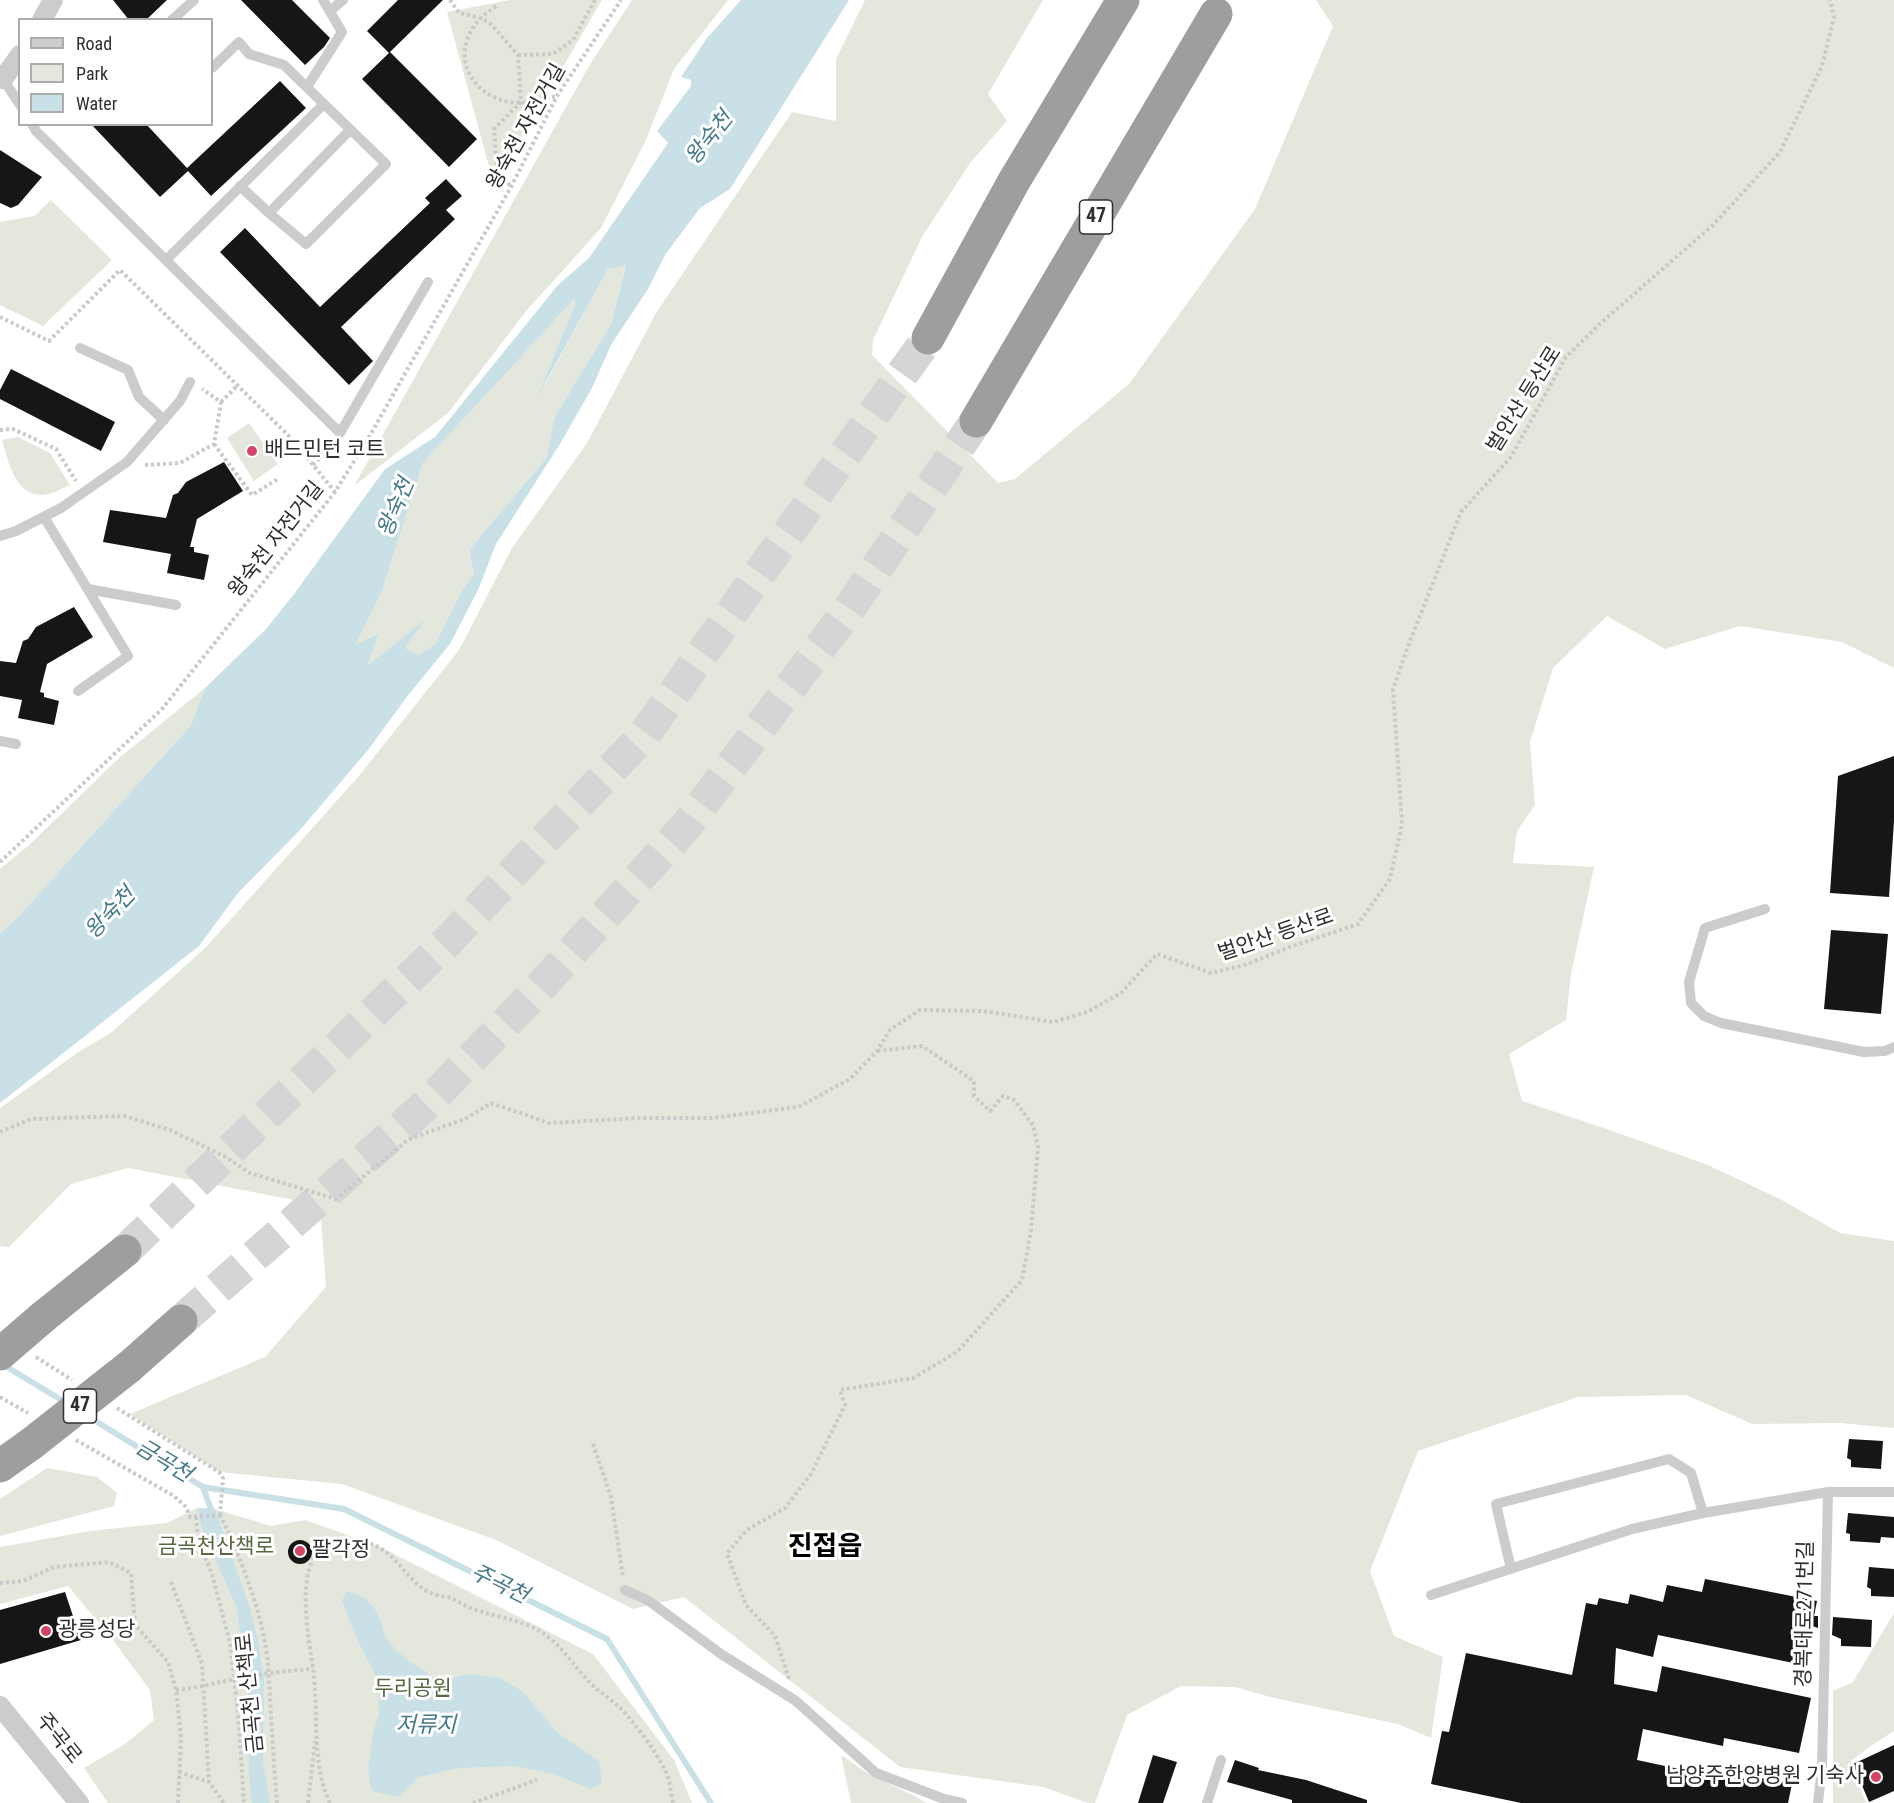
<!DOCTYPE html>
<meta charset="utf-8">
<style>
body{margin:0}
#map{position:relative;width:1894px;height:1803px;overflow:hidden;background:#fff;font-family:"Roboto Condensed",sans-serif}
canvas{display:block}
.legend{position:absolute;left:18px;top:18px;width:195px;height:108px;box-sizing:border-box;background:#fff;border:2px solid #acacac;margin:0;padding:8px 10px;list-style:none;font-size:18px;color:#2f2f2f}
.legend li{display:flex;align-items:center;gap:12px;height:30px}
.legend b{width:30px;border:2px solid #acacac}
</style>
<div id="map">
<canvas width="1894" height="1803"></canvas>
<ul class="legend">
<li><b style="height:8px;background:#ccc"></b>Road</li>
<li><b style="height:16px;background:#e4e8dc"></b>Park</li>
<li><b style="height:16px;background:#cae0e7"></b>Water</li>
</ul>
</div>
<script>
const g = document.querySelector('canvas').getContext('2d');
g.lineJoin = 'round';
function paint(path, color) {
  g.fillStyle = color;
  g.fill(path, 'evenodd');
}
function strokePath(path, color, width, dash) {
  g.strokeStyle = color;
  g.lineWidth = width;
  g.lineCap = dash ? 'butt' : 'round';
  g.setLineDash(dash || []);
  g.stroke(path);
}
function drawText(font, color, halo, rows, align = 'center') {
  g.font = font + ' "Roboto Condensed","Noto Sans KR",sans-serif';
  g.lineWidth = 6;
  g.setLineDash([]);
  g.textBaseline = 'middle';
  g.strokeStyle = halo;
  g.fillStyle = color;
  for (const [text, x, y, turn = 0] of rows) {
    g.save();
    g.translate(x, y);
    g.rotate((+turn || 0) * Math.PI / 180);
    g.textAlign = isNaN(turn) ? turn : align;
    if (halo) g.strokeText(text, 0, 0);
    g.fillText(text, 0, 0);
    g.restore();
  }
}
paint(new Path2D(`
 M510,0H602L494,185L447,12Z
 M632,0H728L674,69L645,142L601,228L527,310L448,413L354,486L589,66Z
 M865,0H1043L988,94L1007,121L970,163L922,237L873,340L872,355L998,483L1015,479L1129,384L1255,209L1333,26L1316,0H1894V668L1842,642L1740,626L1665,649L1607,616L1553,668L1530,742L1535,805L1517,831L1513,863L1594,867L1571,974L1566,1020L1509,1054L1522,1101L1604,1128L1708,1165L1780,1199L1840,1233L1894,1241V1428L1840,1423L1752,1424L1686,1395L1578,1397L1418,1451L1370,1571L1394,1636L1443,1657L1431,1738L1398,1724L1274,1698L1235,1687L1181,1686L1127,1715L1095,1803H1088L1043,1787L900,1767L684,1597L633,1609L496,1540L342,1484L219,1472L130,1414L265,1357L326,1287L320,1205L128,1168L71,1184L9,1247L0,1246V1108L77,1053L112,1032L206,947L358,777L459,650L512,548L587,443L656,313L792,112L836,121V59Z
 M51,200L112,260L43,326L0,305V222L34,216Z
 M626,264L611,324L554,418L547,457L469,550L474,575L462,590L435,644L419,655L404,648L423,622L366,667L379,635L354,646L382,591L423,463L574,298L575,304L542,390L608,269Z
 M249,423L278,464L254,481L227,438Z
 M18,437L50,453L70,485C62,488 51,495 42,495C14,495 8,460 2,440Z
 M205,688L191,725L16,919L0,933V869L28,846L119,758Z
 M47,1468L97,1477L117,1493L114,1506L0,1536V1499Z
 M197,1508L215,1509L271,1526L305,1520L376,1545L593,1654L674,1760L692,1803H108L84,1768L125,1744L154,1720L150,1690L109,1635L68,1586L0,1604V1547L90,1531L167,1523Z
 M1894,1613V1731L1872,1745L1850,1762L1866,1803H1833V1691L1853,1682Z
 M841,1755L870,1775L915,1796L926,1803H851Z`), '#e4e8dc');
paint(new Path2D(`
 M741,0H849L730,189L700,208L665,255L648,289L611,345L592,388L560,444L496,544L478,590L450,644L409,694L368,750L300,830L238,893L199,946L0,1103V933L16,919L191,725L205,688L266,629L294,594L385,469L435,437L558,285L589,258L668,143L657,131L691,86V80L681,77L707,38ZM626,265L611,324L554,418L547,457L469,550L474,575L462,590L435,644L419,655L405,648L425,620L367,666L379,634L355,645L382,591L423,463L574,299L575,304L538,396L608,269Z
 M197,1508L215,1509L250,1608L259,1646L264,1679L263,1762L270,1803H252L249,1778L248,1681L236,1606L203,1532Z
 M346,1592C362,1593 374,1604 380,1619C383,1626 383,1635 388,1641C402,1658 421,1669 439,1681L470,1674L500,1678L522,1691L559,1734L599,1761L602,1782L591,1789L554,1774L515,1766L459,1768L419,1777L398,1797L372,1791L368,1772L373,1734L379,1713V1682L359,1643L342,1601Z`), '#cae0e7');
strokePath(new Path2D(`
 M2,1364L68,1404
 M84,1414L203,1487L213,1515
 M203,1487L344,1509L607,1639L711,1803`), '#cae0e7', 6);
paint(new Path2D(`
 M113,0H167L146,20H129Z
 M241,0H292L330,38L324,47L305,65Z
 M398,0H443L390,52L477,139L449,167L362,79L389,53L367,31Z
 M280,81L306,108L211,196L188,171L160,197L91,124H146L187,168Z
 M0,150L42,177L18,205L11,208L0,203Z
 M446,179L462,196L446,210L455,219L341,327L373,361L349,385L220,252L245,228L320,307L430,203L425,198Z
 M11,369L115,422L101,451L0,399V390Z
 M224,462L243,491L197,519L190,547H194V552L209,555L204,580L167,573L171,554L103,542L110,510L166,518L173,495L178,493L186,482Z
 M74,607L93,637L47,664L40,692L44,693V697L59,701L54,725L18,718L22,700L0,696V661L16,663L23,641L28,639L36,627Z
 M1894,756V821L1889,897L1830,893L1838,776Z
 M1831,930L1888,934L1881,1014L1824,1009Z
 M1849,1439L1883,1441L1881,1469L1851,1467V1460L1847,1458Z
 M1848,1513L1894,1517V1538L1881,1537L1880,1543L1850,1541V1534L1846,1533Z
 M288 1552a12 12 0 1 1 24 0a12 12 0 1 1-24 0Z
 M1869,1567L1894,1569V1597L1871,1596V1589L1867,1587Z
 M1705,1579L1817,1601L1814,1616H1818V1628L1812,1626L1803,1665L1658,1635L1653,1657L1616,1648L1614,1684L1657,1692L1662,1666L1811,1698L1799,1753L1724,1738L1723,1746L1643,1729L1637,1760L1717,1777L1718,1773L1754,1781L1755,1777L1792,1784L1788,1803H1521L1431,1784L1442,1731L1449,1732L1466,1653L1572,1675L1586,1603L1597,1605L1599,1598L1628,1604L1630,1594L1663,1602L1667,1585L1702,1592Z
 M65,1592L81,1640L0,1664V1610Z
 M1833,1617L1872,1620L1871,1647L1841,1646V1639L1832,1635Z
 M1894,1745V1791L1869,1802L1853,1764Z
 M1153,1755L1177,1762L1163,1803H1138Z
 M1235,1760L1259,1768L1258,1770L1306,1780L1367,1800V1803H1292V1800L1227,1782Z`), '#161616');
strokePath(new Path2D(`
 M125,1251L448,941L644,735L928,338
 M181,1321L426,1105L532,996L686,826L849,609L976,421`), '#d5d5d5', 33, [33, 16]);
strokePath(new Path2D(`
 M450,0L459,13L481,18L492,25L518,55L521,102L494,129L497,168L511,187
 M496,6C490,11 483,15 478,21C454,49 464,84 496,98C515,107 538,101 556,96
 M518,55L553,54L573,40L595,0
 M0,317L49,341L120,270L292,439L335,492
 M221,402L237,386
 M0,430L13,429L56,449L76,481
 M214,444L252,495L278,479
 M145,465L180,463L214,444L221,402L202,389
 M313,465L324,453
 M0,862L162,709L335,492L369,437L511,187L557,96L621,0
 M0,1132L31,1119L125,1116L170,1130L224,1156L250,1173L336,1199L409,1139L465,1119L491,1103L549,1123L641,1118H712L798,1107L850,1079L877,1051L890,1030L920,1010L983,1011L1053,1022L1087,1012L1121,993L1157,954L1211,973L1245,965L1287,948L1358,924L1390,879L1402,824L1393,689L1410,641L1461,512L1511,457L1566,357L1602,322L1713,225L1780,152L1822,66L1834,17L1830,0
 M36,1357L72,1380
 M0,1397L28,1413
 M117,1408L219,1472L223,1478L220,1515
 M76,1440L174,1496L186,1507L190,1517L220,1515
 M593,1444L611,1497L623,1577
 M220,1515C241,1556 264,1619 268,1664C271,1710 273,1757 277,1803
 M196,1517L198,1539L212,1574L230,1643L238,1712L244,1803
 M171,1582L202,1664L209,1782L224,1803
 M0,1583L23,1581L54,1567L109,1562L131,1573L135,1625L168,1662L176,1690L181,1738L178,1803
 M789,1679L775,1636L746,1605L727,1553L747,1530L785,1508L811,1474L845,1405L840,1390L913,1378L957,1352L1022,1280L1031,1230L1038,1147L1033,1125L1014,1100L1003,1096L990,1111L974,1096V1081L922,1046L877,1051
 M176,1690C197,1688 214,1683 235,1679C261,1673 287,1671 313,1669
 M179,1772L209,1782
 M308,1803L315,1741
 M330,1803C311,1764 319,1711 313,1669C309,1637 289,1546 339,1541C354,1539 370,1541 383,1550C400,1561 410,1583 429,1592C436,1596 444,1596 451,1598C458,1601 464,1606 471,1608C491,1616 512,1618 532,1627C557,1639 567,1657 584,1676C593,1688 607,1696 618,1706C633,1720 657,1753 666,1772C670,1781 671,1793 673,1803
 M473,1803L537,1780`), '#c9c9c9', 4, [3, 3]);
strokePath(new Path2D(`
 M330,11L343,0
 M172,20L194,0
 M212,68L239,42L249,54L284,65L324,104
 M3,79L20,105
 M307,87L342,32L323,0
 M32,124L36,131L340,433L428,282
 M240,186L269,213
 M166,260L324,104L386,164L306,244L269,213L350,130
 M80,348L128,370L139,397L164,420
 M44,517L128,656L78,691
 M0,536L16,531L61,508L127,462L180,401L190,382
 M88,589L176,605
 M0,741L16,744
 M1765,909L1705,928L1689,982L1691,1003L1704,1016L1721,1023L1864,1052L1885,1051L1894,1047
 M1511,1569L1496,1504L1669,1459L1691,1473L1703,1513
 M625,1590L649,1601L721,1654L796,1701L876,1773L944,1799L962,1803
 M1431,1595L1632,1529L1703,1513L1828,1492
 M1207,1803L1221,1760
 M1818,1803L1822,1767L1828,1492H1894`), '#ccc', 10);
strokePath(new Path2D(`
 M42,20L53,0
 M0,75L3,79L20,55
 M0,1706L79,1803`), '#ccc', 20);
strokePath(new Path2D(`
 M928,338L1014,181L1123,0
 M976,421L1216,14
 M43,1317L125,1251
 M129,1367L181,1321
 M0,1466L31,1444`), '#9e9e9e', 33);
strokePath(new Path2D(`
 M0,1354L43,1317
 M31,1444L129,1367`), '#9e9e9e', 33);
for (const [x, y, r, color] of [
 [252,451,6,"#d34466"],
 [300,1551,6,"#d34466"],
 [46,1631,6,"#d34466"],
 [1876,1777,6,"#d34466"]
]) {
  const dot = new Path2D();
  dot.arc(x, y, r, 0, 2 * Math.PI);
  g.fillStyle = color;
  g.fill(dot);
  strokePath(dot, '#fff', 2);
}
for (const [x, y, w] of [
 [1096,217,33],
 [80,1406,33]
]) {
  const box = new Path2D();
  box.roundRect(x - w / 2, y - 17, w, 34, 4.5);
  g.fillStyle = '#fff';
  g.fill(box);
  strokePath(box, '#2f2f2f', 1.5);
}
drawText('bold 20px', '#2f2f2f', null, [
 ["47",1096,217],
 ["47",80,1406]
]);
drawText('21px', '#2f2f2f', '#fff', [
 ["왕숙천 자전거길",527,127,-61],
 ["벌안산 등산로",1525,400,-58],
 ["왕숙천 자전거길",277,540,-52],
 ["벌안산 등산로",1276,936,-19],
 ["경복대로271번길",1806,1614,-89],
 ["금곡천 산책로",251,1693,-96],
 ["주곡로",58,1739,51]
]);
drawText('21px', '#2f2f2f', '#fff', [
 ["배드민턴 코트",264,451],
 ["팔각정",312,1551],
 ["광릉성당",58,1631],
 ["남양주한양병원 기숙사",1864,1777,"right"]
], 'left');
drawText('21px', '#596741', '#fff', [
 ["금곡천산책로",216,1548],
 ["두리공원",413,1690]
]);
drawText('italic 22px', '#457a89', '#fff', [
 ["왕숙천",710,139,-51],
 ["왕숙천",397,508,-67],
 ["왕숙천",111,914,-46],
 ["금곡천",163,1462,31],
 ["주곡천",499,1585,26],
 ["저류지",426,1726]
]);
drawText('bold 27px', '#000', '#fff', [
 ["진접읍",825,1548]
]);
</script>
